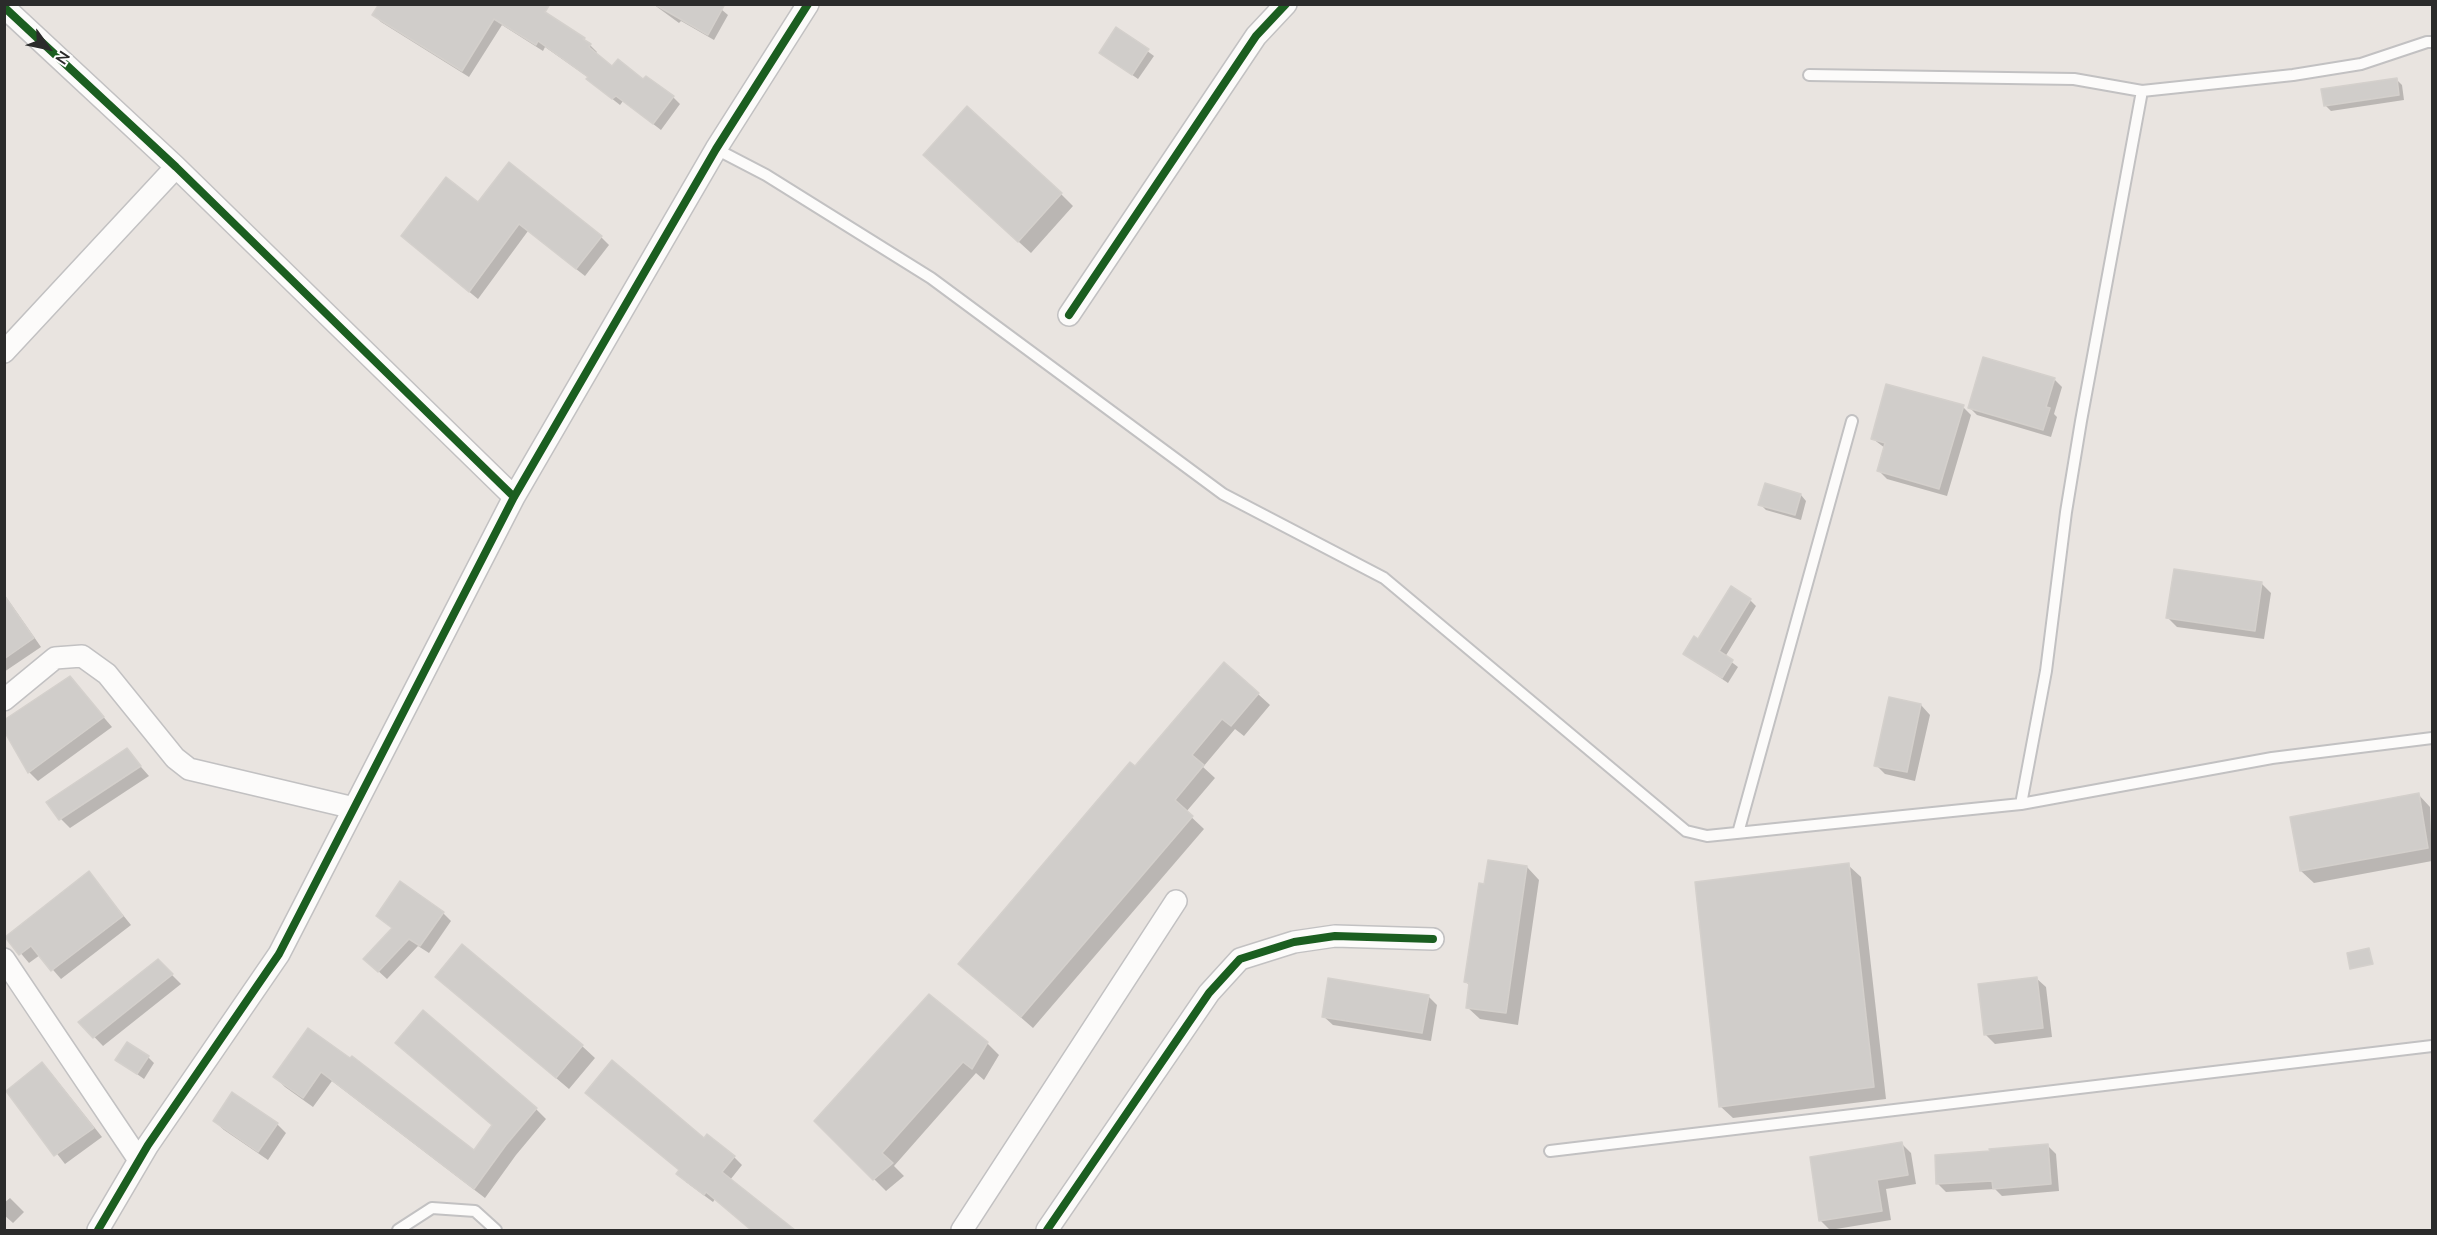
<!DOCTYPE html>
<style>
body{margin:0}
#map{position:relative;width:2437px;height:1235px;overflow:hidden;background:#e9e4e0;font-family:Mulish,sans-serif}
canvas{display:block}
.frame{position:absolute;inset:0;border:6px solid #2b2b2b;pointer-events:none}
.north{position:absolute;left:18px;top:18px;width:60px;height:60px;-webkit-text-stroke:4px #fff;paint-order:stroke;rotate:123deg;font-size:16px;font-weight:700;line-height:24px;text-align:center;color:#2b2b2b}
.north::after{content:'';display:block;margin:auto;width:21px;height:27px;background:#2b2b2b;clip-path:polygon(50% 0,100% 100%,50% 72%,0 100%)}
</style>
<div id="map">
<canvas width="2437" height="1235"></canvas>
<div class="frame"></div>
<div class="north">N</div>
</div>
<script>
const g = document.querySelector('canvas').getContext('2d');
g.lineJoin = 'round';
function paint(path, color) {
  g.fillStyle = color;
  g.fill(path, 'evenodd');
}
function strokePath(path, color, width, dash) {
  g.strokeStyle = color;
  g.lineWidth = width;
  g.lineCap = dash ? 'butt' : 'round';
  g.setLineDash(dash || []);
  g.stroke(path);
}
paint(new Path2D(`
 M653,4H715L728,15L714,40L681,21L679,23Z
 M537,8L584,39L597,52L595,54L612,68L673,97L680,104L661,130L623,101L620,105L596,86L589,78L545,47L543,51L502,25L469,77L381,22L374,15Z
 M1117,29L1154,56L1138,79L1101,53Z
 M2396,79L2402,85L2404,100L2331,111L2325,105Z
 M937,167L1061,194L1073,206L1031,253Z
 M478,204L601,237L609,245L585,276L528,231L478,299L411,244Z
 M2054,379L2062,387L2054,414L2057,417L2051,437L1977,415L1970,408Z
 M1963,407L1971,415L1947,496L1887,479L1879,471L1885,448L1873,439Z
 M1801,495L1806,501L1801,520L1766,510L1760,504Z
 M2261,583L2271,593L2264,639L2177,627L2168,618Z
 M4,594L41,647L4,672Z
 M1750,600L1756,606L1725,657L1738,667L1728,683L1685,654Z
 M70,678L112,727L38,781L29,772Z
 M1258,694L1270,705L1244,736L1235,729L1203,767L1215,778L1186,812L1204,829L1033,1028L972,975L1135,768Z
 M1921,705L1930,715L1915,781L1885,774L1876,765Z
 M126,750L149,776L70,828L61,819Z
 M2418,794L2430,807L2432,861L2314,883L2301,871Z
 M1848,865L1861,877L1886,1099L1733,1118L1720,1106Z
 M1527,867L1539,880L1518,1025L1480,1019L1467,1007L1470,986L1466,982L1485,886Z
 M89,873L131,925L61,979L40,955L29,963L7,937Z
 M443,913L451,921L429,953L418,946L387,979L365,959L393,929L378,916Z
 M158,961L181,984L103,1046L80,1022Z
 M437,977L582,1046L595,1058L569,1089Z
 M2036,978L2046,987L2052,1037L1995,1044L1986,1035Z
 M1428,996L1437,1005L1431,1041L1333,1025L1323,1016Z
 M308,1030L475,1152L493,1126L536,1109L546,1119L516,1155L485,1198L332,1081L313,1107L285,1087L275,1077Z
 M987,1043L999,1055L984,1080L976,1073L894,1166L904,1176L886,1191L816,1121Z
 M148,1057L154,1063L144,1079L117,1060Z
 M51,1073L102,1137L65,1164L8,1091Z
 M214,1121L277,1124L286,1133L268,1160L224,1130Z
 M704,1140L734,1157L742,1165L730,1180L791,1230H752L715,1199L713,1202L686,1182Z
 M1902,1144L1911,1153L1916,1184L1886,1189L1891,1220L1830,1230L1821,1221Z
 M2048,1146L2056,1154L2059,1191L2002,1196L1995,1189L1946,1192L1938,1184Z
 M10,1198L24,1212L13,1223L4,1215V1203Z`), '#0003');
const building = new Path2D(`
 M379,4H550L545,12L585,38L583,39L591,44L589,47L612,66L618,59L643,79L646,76L674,96L653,124L616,96L612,99L586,79L588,77L538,41L536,45L494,19L462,71L372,15Z
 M654,4H725L708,35Z
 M1116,27L1149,49L1132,75L1099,53Z
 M2397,78L2399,95L2324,106L2321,89Z
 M967,106L1062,193L1018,242L923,155Z
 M509,162L602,236L576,269L519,224L469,292L401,236L446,177L478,202Z
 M1983,357L2055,378L2046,407L2050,408L2043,430L1968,408Z
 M1886,384L1964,405L1939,489L1877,471L1885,443L1871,439Z
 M1765,483L1801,494L1795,515L1758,505Z
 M2174,569L2262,582L2255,631L2166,618Z
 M1731,586L1751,599L1719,651L1733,660L1722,678L1683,654L1694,636L1698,639Z
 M4,595L34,638L4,659Z
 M1224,662L1259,693L1231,726L1222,719L1192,755L1204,765L1175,800L1193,816L1021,1017L958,964L1130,762L1135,766Z
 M70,676L104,717L28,773L4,731V720Z
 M1889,697L1921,704L1907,772L1874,766Z
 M127,748L141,766L59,820L46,802Z
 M2419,793L2428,848L2300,871L2290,817Z
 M1488,860L1527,866L1506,1013L1466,1008L1469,983L1464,982L1479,883L1484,884Z
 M1849,863L1874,1087L1719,1107L1695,882Z
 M89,871L123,916L51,971L31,946L19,955L5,937Z
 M400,881L444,912L420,946L409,939L378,972L363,959L392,928L376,916Z
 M462,944L583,1045L556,1078L435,977Z
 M2369,948L2373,964L2350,969L2347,953Z
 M158,959L173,974L93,1038L78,1022Z
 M2037,977L2043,1028L1984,1035L1978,984Z
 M1328,978L1429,995L1422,1033L1322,1017Z
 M929,994L988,1042L972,1069L963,1062L882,1153L893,1163L873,1180L814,1121Z
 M423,1010L537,1108L506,1145L474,1189L321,1072L303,1098L273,1077L308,1028L350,1058L352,1056L474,1150L492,1125L395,1043Z
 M127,1042L149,1056L137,1074L115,1060Z
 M612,1060L704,1138L707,1134L735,1156L722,1172L795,1230H751L706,1192L704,1195L676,1174L679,1170L585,1093Z
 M42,1062L94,1128L54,1156L6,1091Z
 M232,1092L278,1123L258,1152L213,1121Z
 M1902,1142L1908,1175L1877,1180L1882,1211L1819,1221L1810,1157Z
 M2048,1144L2051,1184L1993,1189L1992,1181L1936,1184L1935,1155L1990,1151L1989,1149Z`);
paint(building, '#d0cdca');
strokePath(building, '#d4d0cc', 1.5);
const service = new Path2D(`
 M1809,75L2074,79L2142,91L2293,75L2361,64L2427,42H2432
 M716,149L766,175L931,278L1223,494L1384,578L1686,831L1707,836L2021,804L2272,758L2432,738
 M2021,804L2046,671L2066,512L2081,421L2142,91
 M1738,833L1852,421
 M1550,1151L2432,1046
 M398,1230L432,1208L475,1211L496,1230`);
const minor = new Path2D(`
 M4,7L176,167L514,497
 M1069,315L1256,36L1286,4
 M4,352L176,167
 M4,700L55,658L82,656L107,674L175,758L189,769L354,808
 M4,959L139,1160
 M98,1230L148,1145L279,954L514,497L716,149L808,4
 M962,1230L1176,901
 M1047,1230L1209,993L1240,959L1294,942L1335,936L1433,939`);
strokePath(service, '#c2c1c2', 14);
strokePath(minor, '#c2c1c2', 24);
strokePath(service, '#fcfbfa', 10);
strokePath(minor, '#fcfbfa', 21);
strokePath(new Path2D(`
 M4,7L176,167L514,497
 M1069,315L1256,36L1286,4
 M98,1230L148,1145L279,954L514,497L716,149L808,4
 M1047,1230L1209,993L1240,959L1294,942L1335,936L1433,939`), '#1b5e20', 8);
</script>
